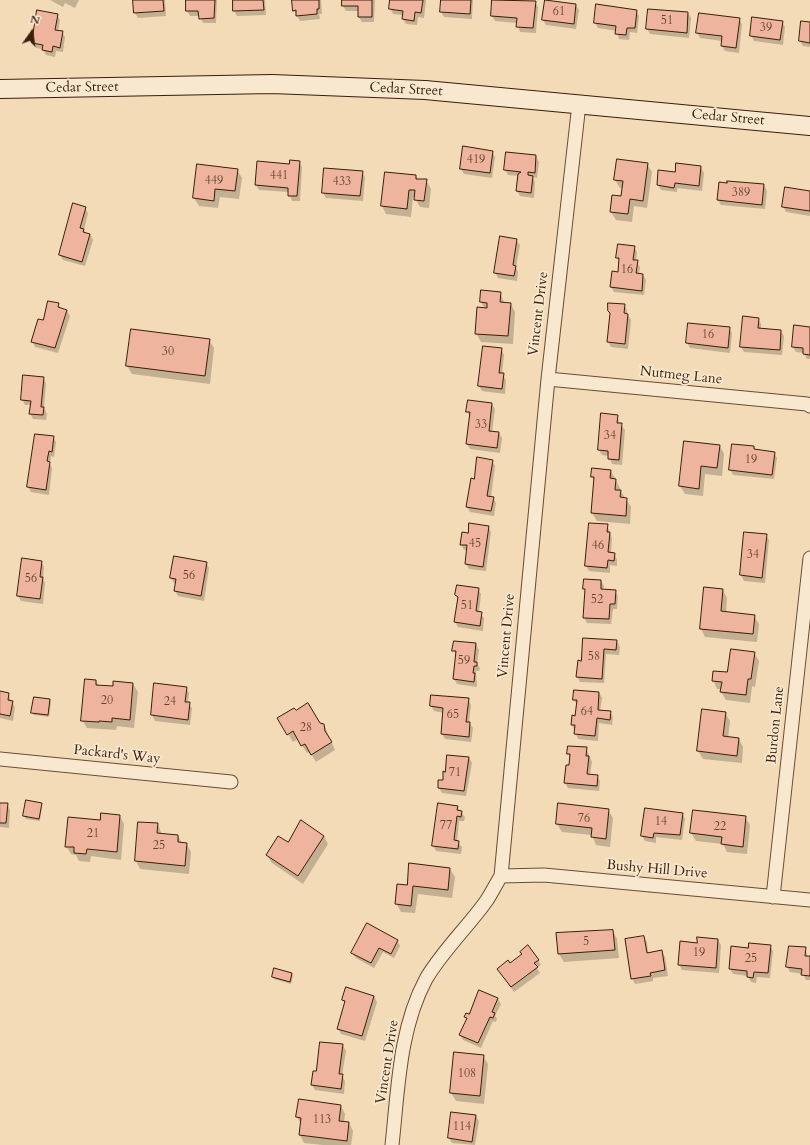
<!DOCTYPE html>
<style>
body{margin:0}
#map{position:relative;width:810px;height:1145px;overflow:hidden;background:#f4dbb7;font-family:Cardo,serif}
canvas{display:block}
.north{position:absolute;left:12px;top:12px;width:40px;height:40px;-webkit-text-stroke:3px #f8e8d0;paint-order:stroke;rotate:14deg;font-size:11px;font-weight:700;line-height:16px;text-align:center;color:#3a1d0a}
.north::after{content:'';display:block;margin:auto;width:14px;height:18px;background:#3a1d0a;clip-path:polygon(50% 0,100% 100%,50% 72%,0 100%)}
</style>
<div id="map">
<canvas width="810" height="1145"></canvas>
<div class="north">N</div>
</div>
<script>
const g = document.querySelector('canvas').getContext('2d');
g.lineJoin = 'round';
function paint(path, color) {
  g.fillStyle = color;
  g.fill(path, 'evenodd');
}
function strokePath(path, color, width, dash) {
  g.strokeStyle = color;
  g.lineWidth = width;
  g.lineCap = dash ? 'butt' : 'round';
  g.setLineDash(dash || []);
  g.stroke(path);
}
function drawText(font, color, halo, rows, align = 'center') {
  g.font = font + ' Cardo,serif';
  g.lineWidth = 3.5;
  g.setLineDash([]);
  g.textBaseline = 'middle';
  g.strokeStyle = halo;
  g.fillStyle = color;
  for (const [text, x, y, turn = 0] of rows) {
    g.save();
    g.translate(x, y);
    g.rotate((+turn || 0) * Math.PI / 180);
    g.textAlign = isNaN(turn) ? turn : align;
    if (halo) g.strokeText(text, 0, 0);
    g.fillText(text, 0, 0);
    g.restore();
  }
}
paint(new Path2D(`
 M50,0H79L75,8L65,3L63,7Z
 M134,0H165L166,16L138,18L135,13Z
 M187,0H217L216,23H203L200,16H190L187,11Z
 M234,0H265L266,15L237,16L234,11Z
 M293,0H321L322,14H319L320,19L300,21L294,10Z
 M343,0H375L374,22H362L359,17V11H346L343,6Z
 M391,0H426L424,18L418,17L417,25L406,24L403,19V15L393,14L390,8Z
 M442,0H473L472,19L444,17L441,12Z
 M493,0L535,2L538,7L536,33L520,32L517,23L495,21L492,16Z
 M576,5L579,10L576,29L546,25L543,20Z
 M636,11L639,16L637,33L630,32L629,40L619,39L617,31L598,28L595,23Z
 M688,13L691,18L689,38L650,34L647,29Z
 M699,14L739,19L742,24L739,53L725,51L722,46V41L700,38L697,33Z
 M57,15L60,20L58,32H62L65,37L63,52L56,51L55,57L46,55L43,49L36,48L33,43Z
 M782,22L785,27L783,45L754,41L751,35Z
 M802,22L810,23V47L803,46L800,41Z
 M492,152L495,157L492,178L464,174L461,169Z
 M536,156L539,162L537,178L533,177L535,182L534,198L520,196L517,191L519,176L508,175L505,170Z
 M299,162L302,167L300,201H292L289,192L259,190L256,185L290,165Z
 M647,164L652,172L647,208L634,206L632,222L616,220L611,212L622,197L623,188H620L615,180Z
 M701,167L704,173L702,191L677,188V192L661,190L658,185L659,171L676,173Z
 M237,170L242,178L239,199L220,197L218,208L199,206L194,198Z
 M362,172L365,177L363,201L326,198L323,193Z
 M385,173L416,176L418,180H426L431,189L429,208L420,207L415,198L413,197L411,217L386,214L382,206Z
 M764,185L767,191L765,209L721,205L718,200Z
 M810,192V216L786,212L783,206Z
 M85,208L88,213L84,230L86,233L90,234L93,240L85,266L63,260L60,255Z
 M516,240L520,245L516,268L518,272L517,281L498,278L495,272Z
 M634,247L637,252L636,261L640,267L639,274L643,275L646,280L644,295L614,292L611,287L613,272L619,273L620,262L617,258Z
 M482,291L500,293L505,304H511L515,312L513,344L481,342L476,333L485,309L481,302Z
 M58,304L61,309L67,311L70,316L58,353L35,347L32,341L43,321Z
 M624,305L627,310V314L631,320L628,349L611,347L608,342L611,314L609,311Z
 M758,319L761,324V329L781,331L784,336L782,355L744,352L741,347Z
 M729,328L732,333L730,353L690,348L687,343Z
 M810,328V359H807L804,353L796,352L793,347Z
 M209,340L214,348L210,384L132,374L127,366Z
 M501,349L504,355L502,374L506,380L505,394L482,391L479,386Z
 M43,378L46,383L44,408L47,414L46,420L33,419L30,413L31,405H25L22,399Z
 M492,404L495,409L492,432L499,433L502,438L500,453L470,449L467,444L470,416L467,412Z
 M602,414L617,416L620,424L625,430L622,465L612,464L609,456L602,455L599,450Z
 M53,437L56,442L54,457L51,456L50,464L52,468L49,495L31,492L28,487Z
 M720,446L724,454L722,476L705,474L703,496L685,494L680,486Z
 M754,447L756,451L774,453L777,458L774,479L733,475L730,469Z
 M492,461L495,466L491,497L493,498L496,503L494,516L470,512L467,507L474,480Z
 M611,471L620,488V490L631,507L630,524L597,521L592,513L595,482L592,477Z
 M607,525L612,538L611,553L614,554L617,559V566L610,565V573L589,571L586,566Z
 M488,527L491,532L486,571L469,569L466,564L467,550H464L461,544L469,534Z
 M745,533L766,535L769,540L765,583L744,581L741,575Z
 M23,559L41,561L44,567L43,579L45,583L43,604L21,601L18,596Z
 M206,563L209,568L204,601L178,596L175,591L177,584L174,583L171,578Z
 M601,581L604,586L603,590L615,591L618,596L617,609H613L611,624L587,623L584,617L586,591L584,588Z
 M478,589L481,594L479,612L484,618L483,631L458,627L455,622L459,598Z
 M723,590L727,598L726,613L754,616L759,624L757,642L705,637L701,629Z
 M617,641L620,647L619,655L606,654L604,683L580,682L577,676L582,662Z
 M476,644L479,650L477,664L480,668L479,671H476L477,687L457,684L454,679L456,655L454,651Z
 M754,653L759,661L755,687L752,686L750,703L726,700L721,692L722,689H717L713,680L727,674Z
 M96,681L99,686L114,687L133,684L138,692L134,728L117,726L116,730L87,728L82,720Z
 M155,684L186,688L189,693L188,703L192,708L190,725L155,721L152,715Z
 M0,692L8,693L11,702L15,707L13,721L0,718Z
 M599,693L602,698L600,711L610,712L613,717L612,725L599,723L598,741L578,739L572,724L576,717L577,705L574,700Z
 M432,696L468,699L471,705L469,723L473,728L471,742L445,739L442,734L444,713L434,711L431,706Z
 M49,700L51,702L49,717L34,715L32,712Z
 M725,713L730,721L728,738L739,739L743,747L742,763L703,759L698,751Z
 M278,718L324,725L335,750L316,762L310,752L307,753L298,739L293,742Z
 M586,748L592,762L590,775L597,776L600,781L599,791L568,788L565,783L571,758L568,754Z
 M448,756L469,758L472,763L466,796L442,793L439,788L444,781L446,773Z
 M0,804H7L10,810L9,828L0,827Z
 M41,804L42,806L40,821L26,819L24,816Z
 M457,807L465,817L464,821H459L457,842L462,847L461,854L436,851L433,845Z
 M608,810L613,818L610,847L596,845L592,835L562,832L557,824Z
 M682,813L685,819L682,840L656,837V843L645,841L642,836Z
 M120,816L124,824L121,860L91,856L90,862L79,861L76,855L71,854L66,846Z
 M745,817L750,825L747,854L727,852L723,844L696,841L691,833Z
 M158,824L162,835L178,836L182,843H186L191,852L189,874L140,869L136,861Z
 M324,836L328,844L303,884L272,863L267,855L288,844Z
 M450,869L455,877L452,898L418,894L415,913L401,912L396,903L407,886Z
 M613,931L617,939L619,958L564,962L559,954L557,934Z
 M644,937L647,942L648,953L662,951L665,957L668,976L653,978V981L635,984L632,978Z
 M397,940L400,946L394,958L383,952L374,968L356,958L352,953Z
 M718,940L721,945L719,973L682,970L679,964L698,944Z
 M770,946L773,951L770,978L757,977L756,983L751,982L748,976L733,974L730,969L749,949Z
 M805,948L808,957H810V980H806L803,974L790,972L787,967Z
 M538,960L541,965L537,968L540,973L514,992L501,974L510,964Z
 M292,973L293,976L291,984L274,979L273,977Z
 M374,996L377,1002L365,1041L341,1034L338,1028L345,1004L343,1000Z
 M498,999L501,1004L495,1016L497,1019L496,1022L493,1021L481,1048L463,1040L460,1035L467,1020L465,1017Z
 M343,1045L346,1051L342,1076L345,1081L344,1094L315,1090L312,1085L317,1072Z
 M483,1056L488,1064L484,1104L456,1101L451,1093Z
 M341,1106L345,1114L344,1123H349L353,1131L351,1145H323L304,1143L300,1135L301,1124L297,1117Z
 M476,1116L479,1121L475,1145L452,1143L449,1138Z`), '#0003');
const building = new Path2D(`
 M133,0H163L164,11L134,13Z
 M186,0H215L214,18L199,19L198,11H186Z
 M233,0H263L264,10L233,11Z
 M292,0H319V9H317V14L296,16V10L293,11Z
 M342,0H372V17H358V6H342Z
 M390,0H423L421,13L415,12L414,21L402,19L403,11L389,9Z
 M441,0H471L470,14L440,12Z
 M492,0L536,1L533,28L516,27L517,18L491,16Z
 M545,0L576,4L574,24L542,20Z
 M596,4L637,10L635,28H627L626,35L615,34L616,26L594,23Z
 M648,9L688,12L687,33L646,29Z
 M37,10L58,14L55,30L63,31L60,48L53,46L52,52L42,50L43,45L32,43Z
 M699,13L740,18L736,48L721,46L722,36L696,33Z
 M752,17L783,21L780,40L750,36Z
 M801,21L810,22V43L799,41Z
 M463,146L493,151L490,173L460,169Z
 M506,152L536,155L535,173L528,172V175L533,176L531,193L516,191L518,174L521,172L504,170Z
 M617,159L648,163L643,201L630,199L628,214L610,212L612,195L621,196L623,181L614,180Z
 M290,160L300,161L297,196H288V188L255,185L257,161L289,164Z
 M676,163L701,166L699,186L675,183L674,188L657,185L658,170L675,172Z
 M197,164L238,169L235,191L215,189L214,201L193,198Z
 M324,168L363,171L360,196L322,193Z
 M385,172L416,175V179H427L424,201L414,200L415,190H409L407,209L381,206Z
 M727,181L764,184L762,205L717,200L719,182L727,183Z
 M785,187L810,191V211L782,207Z
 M73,203L86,207L80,228L84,229L83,232L90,234L82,262L59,255Z
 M500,236L517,239L513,265L516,266L514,276L494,273Z
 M618,244L635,246L633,260H638L636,273L643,274L642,291L610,287L612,271L618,272L619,258H616Z
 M481,290L501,292L500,302L511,303L508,336L475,334L477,307L487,308V303L480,302Z
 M48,301L59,303L58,307L67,310L55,348L31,342L38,319L43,320Z
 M608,303L625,304L624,313L628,314L625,344L607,342L610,313L608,311Z
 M743,316L759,318L758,328L781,330L780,350L740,347Z
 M688,323L730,327L728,348L686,343Z
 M794,325L810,327V355L803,354V348L792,347Z
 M131,329L210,339L205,376L126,366Z
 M483,346L502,348L499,373H504L502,389L478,386Z
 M23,375L44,377L41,407H44L43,415L29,414L31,401L21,400Z
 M468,400L492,403L489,431L499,432L497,448L466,444L470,412H466Z
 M601,413L618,415L617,423H622L619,460L608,459V451L598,450Z
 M35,434L54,436L52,452L49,451L47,461L50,462L46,490L27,487Z
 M684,441L720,445L717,468L701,466L699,489L679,486Z
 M732,444L754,446V449L775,452L772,475L729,470Z
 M477,457L493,460L487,496L494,497L491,511L466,507L471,478L474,479Z
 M592,468L611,470L610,478L616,479L615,490H621L620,497L627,498L626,516L591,513L594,477H591Z
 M469,523L489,526L483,567L465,564L467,545H460L462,532L468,533Z
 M589,523L608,524L607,532H610L608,552L615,553L614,561L608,560L607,568L585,566Z
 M744,532L767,534L762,578L740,575Z
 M174,556L207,562L201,596L174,591L176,579L170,578Z
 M22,558L42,561L40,577H43L40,599L17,596Z
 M584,579L601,580V589L616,590L615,604H610L609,619L583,618L585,589H583Z
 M457,585L479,588L476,611L482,612L480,626L454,622L458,597L455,595Z
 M704,587L723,589L721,611L755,615L753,634L700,629Z
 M583,638L617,640L616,650L604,649L602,679L576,677L578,660L581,661Z
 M454,641L476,643L474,662H477V666H474L473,673H475L474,682L453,679L456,651H452Z
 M731,649L755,652L751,679H748L746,695L720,692L722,682L712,681L713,671L727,672Z
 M85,679L96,680V685L113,686V681L133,683L130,720L112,718V722L99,721V722L81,721Z
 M154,683L187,687L185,702H190L188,720L151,715Z
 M574,690L599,692L598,710L611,711L610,720L597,718L595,736L574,734L575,725H571L572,715L575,716L577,700H573Z
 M0,691L9,693L8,700L13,701L10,716L0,714Z
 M431,695L469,698L466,722H470L469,737L441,734L443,708L430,706Z
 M34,697L50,699L48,715L31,713Z
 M308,703L320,723L324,724L325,731L332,742L311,755L305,744L301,746L293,731L287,735L277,718L294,708L296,710Z
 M702,709L726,712L723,736L739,738L737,756L697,751Z
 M568,746L587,747L586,756H589L587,774L598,775L597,786L564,783L566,765H569L570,754H567Z
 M447,755L469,757L464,791L438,788V780H443V771L445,772Z
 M26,800L42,803L39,819L23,816Z
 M0,803H8L6,823H0Z
 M438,803L458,806L457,810L462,811L461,817L457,816L454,840L459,841L458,849L432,846Z
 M558,803L609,809L606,839L591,837L592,828L556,824Z
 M645,808L683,813L680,835L654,833L653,838L641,836Z
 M693,810L746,816L743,847L721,844L722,837L690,833Z
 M101,813L120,815L117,852L87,849L86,854L74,853V847H65L68,817L100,820Z
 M301,820L324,836L298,876L266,855L278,836L288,842Z
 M138,822L158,823L157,833L178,835V842L187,843L185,866L135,861Z
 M409,863L450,868L448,890L413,886L411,906L395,904L397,884L407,885Z
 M367,923L398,940L391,954L379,948L371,963L351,953Z
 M613,930L615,950L558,954L556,933Z
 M644,936L647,953L662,950L665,970L650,973L651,976L631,979L625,939Z
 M697,937L718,939L716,968L678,965L680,941L697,943Z
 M749,943L771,945L768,973L754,972L753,978L747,977V971L729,969L731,946L748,948Z
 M528,945L539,960L534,963L538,967L511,987L497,969L508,960L510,963L522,954L520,952Z
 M789,946L806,947L805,956H810V976L801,975L802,969L786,967Z
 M274,968L292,973L290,982L272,977Z
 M346,987L374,996L362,1036L337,1029L345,1001L342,1000Z
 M479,990L498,998L492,1012L495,1013L493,1018L490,1017L478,1043L459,1035L467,1018L464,1017L466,1013L469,1014Z
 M320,1042L343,1044L339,1074H343L341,1089L311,1085L313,1071H316Z
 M454,1052L484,1055L480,1096L450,1093Z
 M299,1099L341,1105L339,1121L349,1122L347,1141L299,1135L301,1118L296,1117Z
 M451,1112L476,1115L472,1142L448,1138Z`);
paint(building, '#eeb49d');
strokePath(building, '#3a1d0a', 1);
const minor = new Path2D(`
 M548,379L807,404L810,406
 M0,759L231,782
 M501,876L544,875L810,900
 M773,897L810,558
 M392,1145C398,1091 399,1029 426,979C443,950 468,927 487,900C492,892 496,884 501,876L548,379L579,104`);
const secondary = new Path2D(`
 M0,89L272,84L425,90L810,126`);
strokePath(minor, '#684c35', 15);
strokePath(secondary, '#3a1d0a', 20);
strokePath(minor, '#f8e8d0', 13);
strokePath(secondary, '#f8e8d0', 18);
drawText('12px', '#67432f', null, [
 ["61",559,12],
 ["51",667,21],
 ["39",766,28],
 ["419",476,160],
 ["441",279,176],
 ["449",214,181],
 ["433",342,182],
 ["389",741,193],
 ["16",627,270],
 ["16",708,335],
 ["30",168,352],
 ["33",481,425],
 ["34",610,436],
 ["19",751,460],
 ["45",475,544],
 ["46",598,546],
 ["34",753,555],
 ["56",189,576],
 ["56",31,579],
 ["52",597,600],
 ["51",467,606],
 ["58",594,657],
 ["59",464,661],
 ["20",107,701],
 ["24",170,702],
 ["64",587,712],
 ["65",453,715],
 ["28",306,728],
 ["71",455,773],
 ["76",584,819],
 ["14",661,822],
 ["77",446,826],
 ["22",720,827],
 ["21",93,834],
 ["25",159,846],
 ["5",586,942],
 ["19",699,953],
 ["25",751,959],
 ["108",467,1074],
 ["113",322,1120],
 ["114",462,1127]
]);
drawText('14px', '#3a1d0a', '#f8e8d0', [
 ["Cedar Street",82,88,-1],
 ["Cedar Street",406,90,3],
 ["Cedar Street",728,118,5],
 ["Vincent Drive",539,314,-83],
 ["Nutmeg Lane",681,376,6],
 ["Vincent Drive",507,636,-85],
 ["Burdon Lane",776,725,-84],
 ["Packard's Way",117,755,6],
 ["Bushy Hill Drive",657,870,5],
 ["Vincent Drive",388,1062,-81]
]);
</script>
